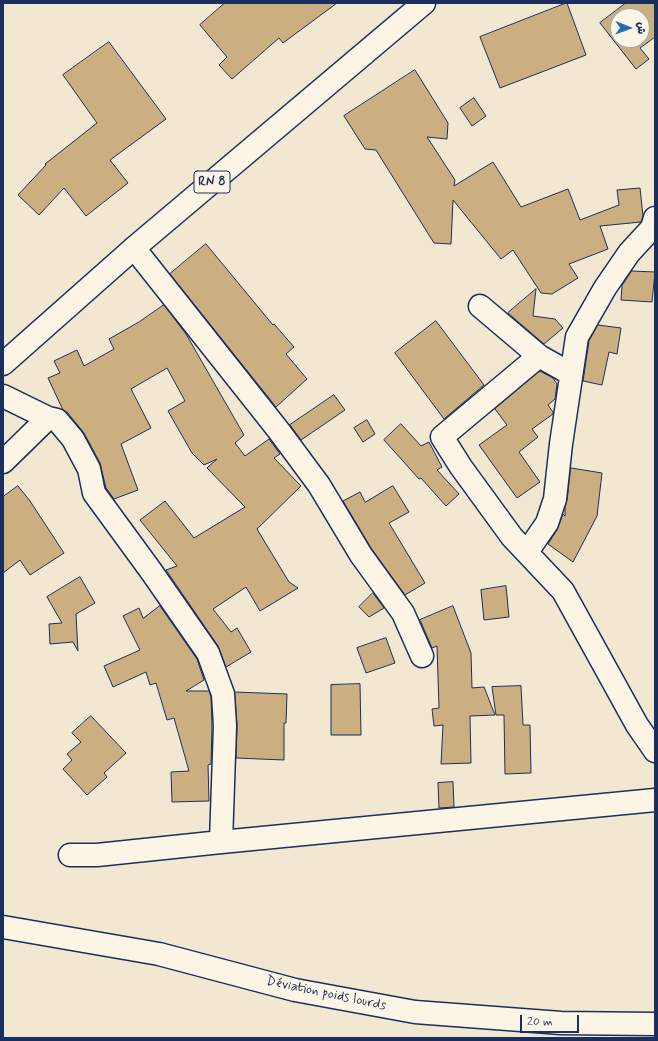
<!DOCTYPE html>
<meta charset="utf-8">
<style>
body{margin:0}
#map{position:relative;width:658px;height:1041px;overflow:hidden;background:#f2e7d1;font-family:Mynerve,"Playpen Sans Arabic",sans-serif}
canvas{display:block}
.frame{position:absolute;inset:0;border:4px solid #1b2f5e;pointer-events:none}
.north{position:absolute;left:610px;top:8px;width:40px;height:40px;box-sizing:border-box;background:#fcf5e5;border:1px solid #a2a6af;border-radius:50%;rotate:91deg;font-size:11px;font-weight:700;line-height:16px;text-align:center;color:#1b2f5e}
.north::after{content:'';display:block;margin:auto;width:14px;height:18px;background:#1f6fb2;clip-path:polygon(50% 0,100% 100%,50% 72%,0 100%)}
.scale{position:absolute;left:520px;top:1015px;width:59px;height:18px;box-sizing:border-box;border:2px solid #1b2f5e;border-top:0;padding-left:5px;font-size:12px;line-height:14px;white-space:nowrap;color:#1b2f5e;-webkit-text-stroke:3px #fcf5e5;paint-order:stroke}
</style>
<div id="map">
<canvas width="658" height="1041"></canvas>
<div class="frame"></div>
<div class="north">ش</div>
<div class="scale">20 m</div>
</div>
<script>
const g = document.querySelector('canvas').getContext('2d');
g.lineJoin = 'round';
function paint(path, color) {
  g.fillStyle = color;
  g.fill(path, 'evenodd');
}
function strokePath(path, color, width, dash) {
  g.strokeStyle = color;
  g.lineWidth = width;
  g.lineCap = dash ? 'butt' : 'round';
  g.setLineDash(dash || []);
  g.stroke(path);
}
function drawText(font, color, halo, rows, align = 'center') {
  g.font = font + ' Mynerve,sans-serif';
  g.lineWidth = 4;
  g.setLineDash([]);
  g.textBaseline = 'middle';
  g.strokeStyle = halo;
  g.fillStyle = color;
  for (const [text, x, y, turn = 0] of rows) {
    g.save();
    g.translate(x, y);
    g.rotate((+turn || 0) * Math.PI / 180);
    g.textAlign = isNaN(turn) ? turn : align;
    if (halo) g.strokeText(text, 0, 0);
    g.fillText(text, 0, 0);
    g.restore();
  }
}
const building = new Path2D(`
 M225,3H337L283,43L279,38L232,79L219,65L227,57L200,25Z
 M567,3L586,55L500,88L480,37Z
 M626,3H655V37L640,48L649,59L636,69L600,23ZM618,16H642V40H618Z
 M109,42L166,119L110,160L128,183L86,216L64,188L39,215L18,195L46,165L45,164L97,123L63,75Z
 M415,70L448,123L447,139L427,137L455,180L454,186L493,162L521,207L568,189L580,220L619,205L617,190L640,188L643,216L641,222L600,226L608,249L569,264L578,278L552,294L541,293L513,250L501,259L453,200L451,244L434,243L376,150L365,149L344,116Z
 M474,98L486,116L472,126L460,108Z
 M206,244L273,325L274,324L294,347L286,354L307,379L276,407L170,274Z
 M632,271L655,272L652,302L621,300L622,286Z
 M536,289L533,316L555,319L563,328L544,344L508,313Z
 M164,305L186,334L244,435L235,443L245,456L269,439L280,454L274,458L301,486L257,529L289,582L298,588L260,611L246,587L213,609L231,632L237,628L251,652L226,667L218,646L166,570L177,566L140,520L165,501L194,538L245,507L207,468L217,459L204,465L192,453L168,411L185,401L167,368L131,389L151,428L121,444L138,490L114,499L106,488L100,463L84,433L67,412L63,410L48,378L60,373L54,361L77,350L84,366L114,349L109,339L139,322Z
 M436,321L484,385L444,419L395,353Z
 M598,325L621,328L617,354L609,352L602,385L583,381L589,341Z
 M540,371L553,378L557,384L555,399L548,405L553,412V414L532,429L538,437L519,452L540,482L517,498L479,445L507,425L495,409Z
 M334,395L345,410L301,440L290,425Z
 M367,420L375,434L363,442L354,428Z
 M401,424L421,446L429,442L442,467L437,470L459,494L446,506L421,478L419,479L384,440Z
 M571,468L602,473L597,516L573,562L548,544L557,530L563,514L565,516V507L567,500Z
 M18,486L30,501L64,553L30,575L20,560L3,573V497Z
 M393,486L409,512L389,523L425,583L405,595L371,548L343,501L360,492L365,502Z
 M80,577L95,603L76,614L78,651L73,642L50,644L49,624L62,623L47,597Z
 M506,586L509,617L484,620L481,590Z
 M373,593L384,608L369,617L359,607Z
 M160,606L197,659L204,680L186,691H209L211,697L212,726L211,764L208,765L209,801L172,802L171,772L189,771L174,718L167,720L156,683L150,685L146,672L113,687L104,666L140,650L123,616L139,608L143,618Z
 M453,606L471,653L472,688L484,687L495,715L470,716L471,763L441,764L443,725L434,726L432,709L439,708L437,646L432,648L420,620Z
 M386,638L395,663L366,673L357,648Z
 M360,684L361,735H331V685Z
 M521,686L523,725H530L531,773L505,774L504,715H496L492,687Z
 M235,692L287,694L286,723H284V760L236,758L237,725Z
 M91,716L126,753L104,773L107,777L87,795L63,769L72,760L67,754L81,742L72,733Z
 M453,782L454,807L439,808L438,783Z`);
paint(building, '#ccaf81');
strokePath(building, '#1b2f5e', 1);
const minor = new Path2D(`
 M134,248L279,431L319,485L361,555L403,613L422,656
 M480,306L539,356L571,374
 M539,356L442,437L461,467L512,537L563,591L637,725L655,751
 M3,396L48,418L57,420L73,439L89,469L94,493L151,571L208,653L223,694L225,726L221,842
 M3,462L48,418
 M527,552L547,523L555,499L561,444L577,337L605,288L629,253L652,228L655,218
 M70,855H97L221,842L655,800`);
const major = new Path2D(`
 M3,927L159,954L295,990L415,1012L561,1023L655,1024`);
const highway = new Path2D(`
 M3,364L134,248L424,3`);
strokePath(minor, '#1b2f5e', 25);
strokePath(major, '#1b2f5e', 25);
strokePath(highway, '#1b2f5e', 25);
strokePath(minor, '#fcf5e5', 22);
strokePath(major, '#fcf5e5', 22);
strokePath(highway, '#fcf5e5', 22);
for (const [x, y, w] of [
 [212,182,36]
]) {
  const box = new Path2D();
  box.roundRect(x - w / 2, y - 11, w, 22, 3);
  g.fillStyle = '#fcf5e5';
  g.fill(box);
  strokePath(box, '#1b2f5e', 1);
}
drawText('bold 13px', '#1b2f5e', null, [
 ["RN 8",212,182]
]);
drawText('14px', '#1b2f5e', '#fcf5e5', [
 ["Déviation poids lourds",326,994,12]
]);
</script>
